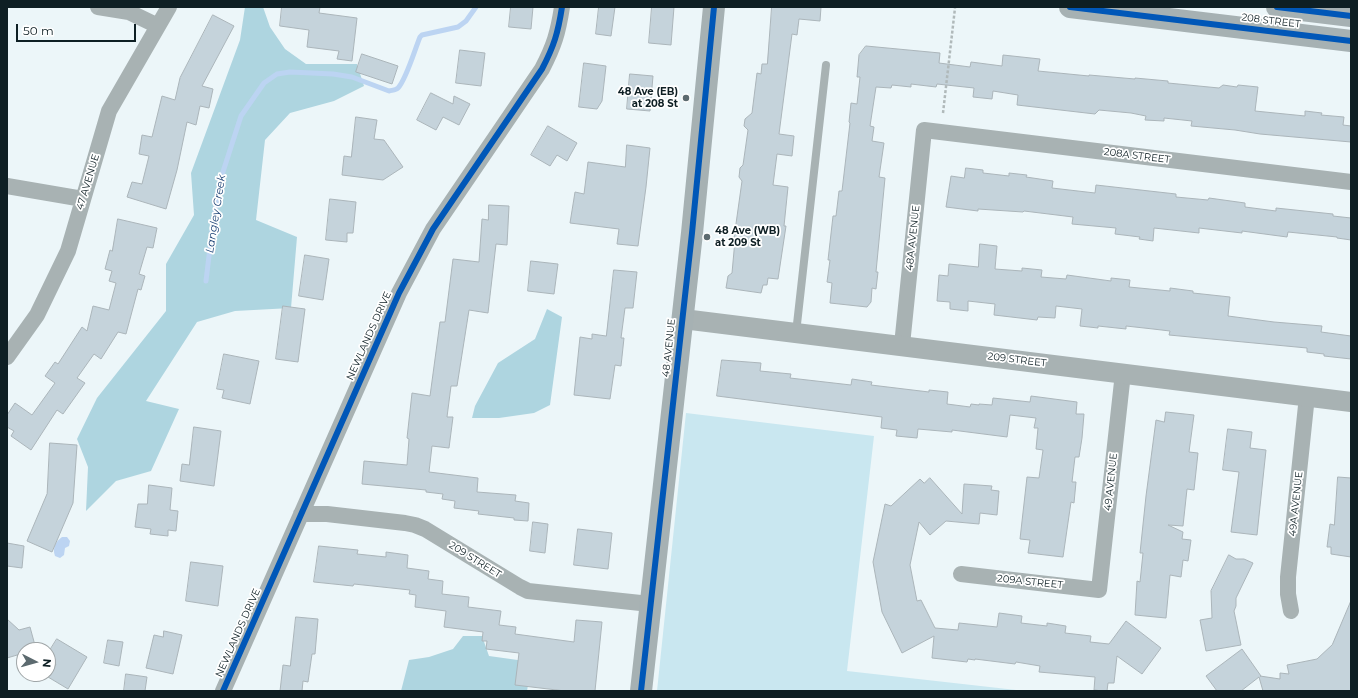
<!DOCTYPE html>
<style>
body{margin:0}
#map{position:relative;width:1358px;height:698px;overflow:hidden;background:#ecf6f9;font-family:Montserrat,sans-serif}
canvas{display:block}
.frame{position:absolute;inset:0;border:8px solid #0e1f24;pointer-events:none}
.north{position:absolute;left:16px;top:642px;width:40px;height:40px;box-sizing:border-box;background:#fff;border:1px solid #9fa5a7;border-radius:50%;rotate:96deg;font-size:11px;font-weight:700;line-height:16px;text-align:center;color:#0e1f24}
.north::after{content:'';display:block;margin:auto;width:14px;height:18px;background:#5c6a6f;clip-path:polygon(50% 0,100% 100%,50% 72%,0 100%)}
.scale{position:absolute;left:16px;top:24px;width:120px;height:18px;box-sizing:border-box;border:2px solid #0e1f24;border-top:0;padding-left:5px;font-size:12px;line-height:14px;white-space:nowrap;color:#0e1f24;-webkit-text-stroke:3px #fff;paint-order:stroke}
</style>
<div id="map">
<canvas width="1358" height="698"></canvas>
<div class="frame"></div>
<div class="north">N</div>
<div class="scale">50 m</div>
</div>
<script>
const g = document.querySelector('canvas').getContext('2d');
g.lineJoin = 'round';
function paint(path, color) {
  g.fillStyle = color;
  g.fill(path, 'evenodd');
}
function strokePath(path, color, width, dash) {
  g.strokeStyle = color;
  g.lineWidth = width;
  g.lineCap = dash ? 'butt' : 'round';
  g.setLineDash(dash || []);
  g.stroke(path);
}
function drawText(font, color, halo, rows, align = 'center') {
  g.font = font + ' Montserrat,sans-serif';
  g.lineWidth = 3.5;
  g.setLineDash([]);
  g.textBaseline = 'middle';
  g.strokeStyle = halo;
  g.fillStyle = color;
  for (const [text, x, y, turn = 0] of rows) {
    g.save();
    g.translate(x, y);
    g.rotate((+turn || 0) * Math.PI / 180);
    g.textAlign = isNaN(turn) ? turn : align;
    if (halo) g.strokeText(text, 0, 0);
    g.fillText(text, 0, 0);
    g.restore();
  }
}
paint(new Path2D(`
 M686,413L874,436L847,671L1025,691H657Z`), '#c9e7f0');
paint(new Path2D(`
 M245,7H263L270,27L285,49L306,64H357L364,86L334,101L290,113L265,140L256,220L297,237L291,308L235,311L197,322L146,401L179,409L151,471L116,481L86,511L88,467L77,439L97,398L166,311V264L194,215L191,173L240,40Z
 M547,309L562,317L550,405L534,413L499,418H472L475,406L498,363L535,339Z
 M463,636H482L489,656L532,662L527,691H401L409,660L429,657L453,649Z`), '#aed5e0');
paint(new Path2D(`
 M62,537H67L70,541L69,546L65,548L64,555L60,558L55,556C52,548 56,541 62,537Z`), '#bcd4f2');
strokePath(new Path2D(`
 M206,281L212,231L220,181L241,116L264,83L277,74L290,72L333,74L352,77L389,91C393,90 396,90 398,88C406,80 415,49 420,37L422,35L458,27L466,21L476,7`), '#bcd4f2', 5);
const building = new Path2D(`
 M282,7H320L319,13L357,18L352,61L337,59L339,51L307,47L309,30L280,26Z
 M511,7H533L531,29L509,27Z
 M599,7H615L611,36L596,34Z
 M652,7H674L671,45L649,43Z
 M772,7H821L820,21L799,19L797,35L792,34L779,134L794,136L792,156L777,154L773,185L788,187L784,226H786L778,279L768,278L767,285H763L761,293L726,288L728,276L732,273L735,240L734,238L742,181L739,177L740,168L743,165L748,130L744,126L745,119L752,113L757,73L761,74L762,64H767Z
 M213,15L234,26L202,86L213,89L209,108L200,106L196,125L187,122L177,170L166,209L127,197L132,182L142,184L149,156L139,154L142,135L152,137L162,96L175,100L180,78Z
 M866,46L940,53L939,63L970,67L971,62L1002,66L1003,55L1040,59L1038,71L1089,76V75L1135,79V78L1168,81V83L1219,88L1223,85L1237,87L1238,85L1258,87L1255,111L1305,116V111L1322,113L1321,115L1344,117L1343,125L1351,126V142L1260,134L1235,130L1191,126L1192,121L1164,118V121L1145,120L1146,116L1131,113L1099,110L1095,114L1017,105L1018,95L993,91L992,99L973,97L974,88L937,84L936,87L911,84V87L892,85L891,88L876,87L870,126L874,127L872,141L884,143L879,177L885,178L876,272H878L876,289L872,288L871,302L867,307L830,303L832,283L827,282L830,260H828L833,216H836L839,191H842L850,123L849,122L851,103L857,104L860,77H857L859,55Z
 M460,50L485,53L481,86L456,83Z
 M362,54L398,66L392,84L356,72Z
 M584,63L606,66L602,101L597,109L579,107Z
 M630,74L653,76L650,111L627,109Z
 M431,93L453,104L454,96L470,104L459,125L443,117L436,130L417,120Z
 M356,117L377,120L374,139L384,140L403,167L383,180L342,175L344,156L351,157Z
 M548,126L577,143L567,161L557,155L550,166L531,155Z
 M627,145L650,148L646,187L638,246L617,244L619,229L570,223L575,192L584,194L588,162L625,167Z
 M966,168L983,170V173L1009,176V173L1027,175L1026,177L1053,181L1052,188L1095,193L1096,185L1176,194V197L1208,200L1209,198L1245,203V207L1276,211V208L1333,214V216L1351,218V240L1337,238V237L1288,232L1287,237L1242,231V233L1199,228V233L1154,228L1153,241L1139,239L1140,237L1115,234L1116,228L1072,224L1073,217L1024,211L1023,212L978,209V211L946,207L951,176L964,178Z
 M330,199L356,202L353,233H347V242L326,240Z
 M489,205L509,206L507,245L496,244L488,313L469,310L457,386H451L447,417H453L449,448L432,446L429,472L478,478L477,492L516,495L515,501L529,503L528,521L514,520V518L478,514L479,511L454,508L455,501L442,499L443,494L426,492V490L362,484L364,461L407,465L409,439L407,438L412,393L430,396L440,322H445L453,259L479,262L482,219L488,220Z
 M118,219L157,228L153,248L147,247L139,274L145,276L141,290L138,289L126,334L118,332L101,359L94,354L77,378L85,383L63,414L57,410L31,450L11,436L14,431L7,427V415L15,403L32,415L55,383L45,376L55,362L58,364L82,327L87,331L93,306L109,310L116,283L109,281L112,271L105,269L110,250L112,251Z
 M980,244L997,246L995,269L1022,271V268L1042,270L1041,277L1066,279L1067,275L1111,281V278L1130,280L1129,287L1170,291V288L1193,291V293L1230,297L1228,316L1274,322L1322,326L1321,332L1351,336V359L1324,356V354L1307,352V348L1169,335L1170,331L1153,329L1126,326V329L1098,326V328L1080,326L1082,309L1056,306L1055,318L1038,317L1037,320L994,315L995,304L968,301V311L950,309V302L937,301L939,275L948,276L949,264L978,267Z
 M305,255L329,259L323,300L299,296Z
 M531,261L558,264L554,294L528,291Z
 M614,270L637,272L633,308H625L621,338H624L621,366L615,365L610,399L574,395L580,337L592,339V334L606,336Z
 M283,306L305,309L298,362L276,359Z
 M224,354L259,361L250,404L222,398L224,390L217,389Z
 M722,360L761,363L760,371L791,374L790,378L851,385L852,379L872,382L871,385L929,392V390L948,392L947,404L970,407L971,404L979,405V404L992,405L993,398L1030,402L1031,396L1077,402L1076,414H1084L1082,438L1079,457H1075L1072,482H1076L1074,503L1071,502L1063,557L1028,553L1030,540L1020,539L1027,477L1039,478L1043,450L1036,449L1038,428H1034L1036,418L1010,415L1007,437L952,430V432L918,429L917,438L896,436L897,430L881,428L882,417L717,396Z
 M1166,412L1194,415L1189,452L1198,453L1194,490L1187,489L1183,526L1168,525L1183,532L1182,539L1191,540L1188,561L1183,560L1181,577L1170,575L1166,618L1135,615L1137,581L1140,582L1143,553H1140L1146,496L1156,420L1164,422Z
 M194,427L221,431L214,486L180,481L182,464L189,465Z
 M1228,429L1252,432L1250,448L1266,450L1257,535L1231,532L1239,472L1223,470Z
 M50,443L77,445L73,503L52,552L27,541L47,494Z
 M1338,477L1351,478V557L1331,554V547H1327L1330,524L1334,525Z
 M930,478L962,514L964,484L992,486L991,490L999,491L997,515L980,513L979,524L946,521L930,535L919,522L910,565L917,601L921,600L935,628L958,630L959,623L997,627L999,613L1022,616L1021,623L1047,626V623L1066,626L1065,633L1091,636L1090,642L1109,644L1126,621L1161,648L1142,674L1117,656L1114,683H1108L1107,691H1103L1094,690L1095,677L1039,672L1040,666L1016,662L1015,664L975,659V660L968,659L967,662L932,658L934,636L902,653L882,612L873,562L885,504L891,506L920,479L924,483Z
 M149,485L172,488L170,510L178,511L176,531L168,530V536L150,534L151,529L135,527L138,504H147Z
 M533,522L548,524L545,553L530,551Z
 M578,529L612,533L608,569L574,565Z
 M7,543L24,546L22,568L7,566Z
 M319,546L358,550L357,554L386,557V552L408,555L407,568L429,571L428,579L443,581L442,594L469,597L468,607L501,611L499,625L516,627L515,634L574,642L576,620L602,622L595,691H565L515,685L519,653L486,649L487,641H482L483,632L444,627L446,611L415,607L416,595L409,594L410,590L354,584L353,586L314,582Z
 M1229,555L1236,559H1244L1253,563L1236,598V606L1234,611L1241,645L1206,651L1200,620L1212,618L1211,591Z
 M191,562L223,566L218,606L186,601Z
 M1351,601V691H1263L1259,677L1241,691H1217L1206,676L1242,649L1261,676H1260L1280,679V673L1289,674L1287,665L1317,659L1332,645Z
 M296,617L318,619L315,654H312L308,682L303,681L302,691H280L283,665L290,666Z
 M7,619L19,630L30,627L36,649L24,650V653L7,658Z
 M164,631L182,635L173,674L146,668L154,635L163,637Z
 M57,639L87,657L68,689L48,677L56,664L48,659V653Z
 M108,640L123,642L119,666L104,663Z
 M126,674L147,677L145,691H124Z`);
paint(building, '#c5d3db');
strokePath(building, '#abb5ba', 1);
strokePath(new Path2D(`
 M943,113L955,8`), '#b0b9ba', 2.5, [3, 2]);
strokePath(new Path2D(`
 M796,333L826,65`), '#a8b2b3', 8);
strokePath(new Path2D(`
 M98,7L129,12L158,26
 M7,186L83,199
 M902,345L924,130L1351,182
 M7,357L37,315L68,251L109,111L169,7
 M301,514H327L405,523L415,525L425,529L520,587L528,591L650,604
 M961,574L1099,590L1123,373
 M1291,611L1288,594V577L1307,396
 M223,691L399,293L433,229L542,69C554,46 558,33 562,7`), '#a8b2b3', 16);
strokePath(new Path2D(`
 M683,319L1351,402`), '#a8b2b3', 20);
strokePath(new Path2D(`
 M1070,7L1351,41
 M1277,7L1351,16
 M641,691L692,233L714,7`), '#a6b1b3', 22);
strokePath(new Path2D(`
 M1070,7L1351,41
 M1277,7L1351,16
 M223,691L399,293L433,229L542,69C554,46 558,33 562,7
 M641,691L692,233L714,7`), '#0057b8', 6);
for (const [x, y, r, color] of [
 [686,98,4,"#5c6a6f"],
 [707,237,4,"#5c6a6f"]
]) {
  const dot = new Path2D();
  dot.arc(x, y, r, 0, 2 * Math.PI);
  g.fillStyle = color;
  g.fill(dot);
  strokePath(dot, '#fff', 1.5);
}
drawText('10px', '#0e1f24', '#fff', [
 ["208 STREET",1271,21,7],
 ["208A STREET",1137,156,7],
 ["47 AVENUE",88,182,-73],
 ["48A AVENUE",913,238,-84],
 ["NEWLANDS DRIVE",369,336,-66],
 ["48 AVENUE",669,348,-84],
 ["209 STREET",1017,360,7],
 ["49 AVENUE",1111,482,-84],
 ["49A AVENUE",1296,504,-84],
 ["209 STREET",475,560,32],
 ["209A STREET",1030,582,6],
 ["NEWLANDS DRIVE",238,633,-66]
]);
drawText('bold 10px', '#0e1f24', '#fff', [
 ["48 Ave (EB)",678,92],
 ["at 208 St",678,104],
 ["48 Ave (WB)",715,231,"left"],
 ["at 209 St",715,243,"left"]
], 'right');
drawText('italic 11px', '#1b4175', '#fff', [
 ["Langley Creek",216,214,-81]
]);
</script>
